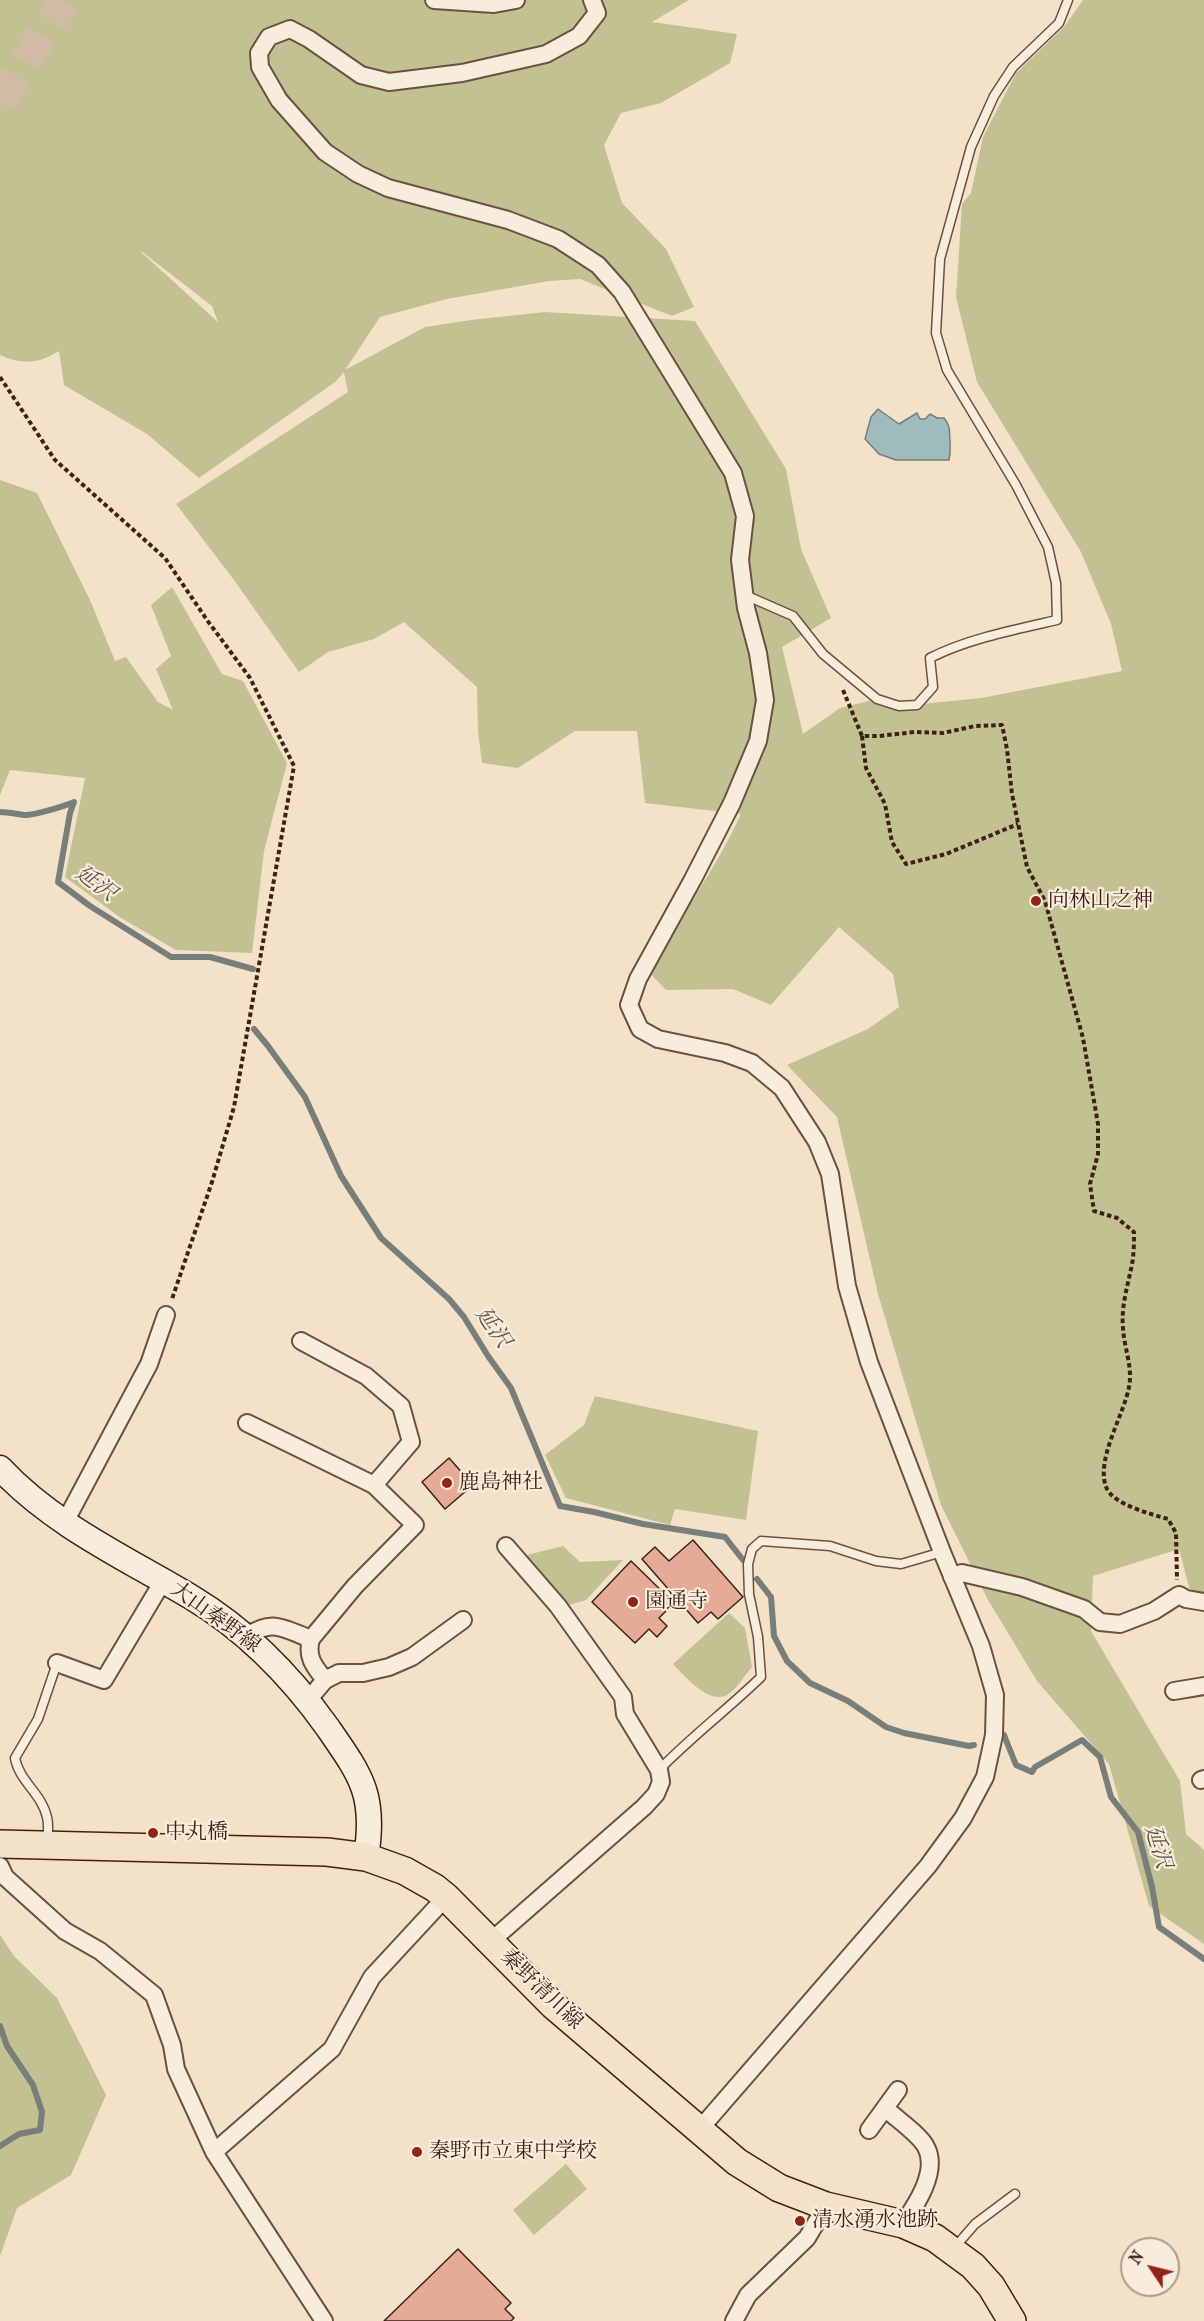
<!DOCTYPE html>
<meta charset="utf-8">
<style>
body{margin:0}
#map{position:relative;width:1204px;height:2321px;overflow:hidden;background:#f4e2c8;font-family:"IM FELL French Canon",serif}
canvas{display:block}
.north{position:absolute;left:1120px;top:2237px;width:60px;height:60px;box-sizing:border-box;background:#f8ecdb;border:2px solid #ae9b8b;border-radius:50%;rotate:305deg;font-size:16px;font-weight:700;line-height:24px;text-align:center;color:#3f2114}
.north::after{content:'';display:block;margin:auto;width:21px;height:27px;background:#8f2418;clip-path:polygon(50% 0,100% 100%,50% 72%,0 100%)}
</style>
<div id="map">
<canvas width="1204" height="2321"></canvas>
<div class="north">N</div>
</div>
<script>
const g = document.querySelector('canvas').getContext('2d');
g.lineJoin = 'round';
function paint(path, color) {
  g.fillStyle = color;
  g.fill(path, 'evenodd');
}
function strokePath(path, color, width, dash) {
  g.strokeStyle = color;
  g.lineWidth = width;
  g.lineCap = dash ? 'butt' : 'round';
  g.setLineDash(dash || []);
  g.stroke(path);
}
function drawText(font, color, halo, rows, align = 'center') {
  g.font = font + ' "IM FELL French Canon","Noto Serif JP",serif';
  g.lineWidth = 4.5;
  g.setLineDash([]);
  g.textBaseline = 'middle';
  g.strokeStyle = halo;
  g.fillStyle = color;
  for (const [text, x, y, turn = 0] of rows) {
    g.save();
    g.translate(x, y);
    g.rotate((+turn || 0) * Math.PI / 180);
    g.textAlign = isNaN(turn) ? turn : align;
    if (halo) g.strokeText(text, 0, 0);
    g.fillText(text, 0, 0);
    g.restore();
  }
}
paint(new Path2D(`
 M0,0H689L652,22L737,34L730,63L661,103L621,113L604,145L622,203L666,249L694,307L672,316L580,279L549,281L447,299L380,317L345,370L425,327L471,320L545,312L695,321L786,469L801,549L831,618L782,647L803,734L840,708L877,699L891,707L981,698L1122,671L1111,624L1081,552L977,382L956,297L962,204L971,193L983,137L1016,73L1064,27L1083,0H1204V1595L1190,1591L1179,1549L1093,1576L1091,1631L1180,1781L1186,1834L1204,1850V1944L1149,1906L1109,1764L1037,1681L988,1600L941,1505L878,1294L837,1117L787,1065L868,1029L899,1007L893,974L839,927L771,1005L733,989L666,990L645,968C681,918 715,870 741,814L645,803L637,731H575L518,768L482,763L478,732L477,687L404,622L374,639L328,652L299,672L234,580L176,504L348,392L344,372L335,382L199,478L147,434L64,385L59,351C39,364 21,365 0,355ZM141,251L212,306L218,322L141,252Z
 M0,480L37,493L90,600L115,661L126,657L158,702L173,710L156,669L171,656L151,605L172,587L222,674L243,681L287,763L264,851L252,953L176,950L121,918L65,877L85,778L10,770L0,795Z
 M595,1396L758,1431L746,1520L675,1509L670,1525L566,1498L545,1455L584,1425Z
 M563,1546L580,1562L623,1560L586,1600L569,1605L527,1555Z
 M729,1613L745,1628L752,1667C745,1675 736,1690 727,1695C708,1705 684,1675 673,1664Z
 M0,1935L14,1956L57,1998L106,2095L71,2175L17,2208L0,2256Z
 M566,2164L587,2189L534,2235L513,2210Z`), '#c2c192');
const water = new Path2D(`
 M878,409L899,424L917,413L920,419H925L930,414L937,418H944C951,427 949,430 950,441C950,448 951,452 949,460H896L879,454L865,439L871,417Z`);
paint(water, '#9ebcbd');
strokePath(water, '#787e79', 1.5);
strokePath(new Path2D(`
 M0,812C8,812 16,814 24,815C32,816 65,806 74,802L70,813L58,882L90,906L171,957H210L253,969
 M254,1029L268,1046L305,1097L341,1176L381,1238L449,1299L464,1317L488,1356L511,1388L560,1506L594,1512L643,1524L725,1537L743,1560
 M757,1579L771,1597L774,1636L787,1661L810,1683L848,1701L886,1727L904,1733L969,1746L974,1745
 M1004,1735L1016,1765L1032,1772L1035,1767L1082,1740L1100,1757L1111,1797L1138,1832L1152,1887L1159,1927L1204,1959
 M0,2026L7,2046L33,2085L42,2112L40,2130L19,2134L0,2146`), '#787e79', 6);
const building = new Path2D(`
 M449,1458L473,1485L445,1509L422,1482Z
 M693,1540L743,1597L718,1619L711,1612L698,1623L642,1559L655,1547L669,1561Z
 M631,1561L674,1603L659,1618L667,1626L657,1637L649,1629L635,1643L592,1602Z
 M458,2249L511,2303L505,2309L514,2318L511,2321H384Z`);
paint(building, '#e6ab97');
strokePath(building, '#3f2114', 1.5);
strokePath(new Path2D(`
 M0,103L64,0`), '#d0bba4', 32, [32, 16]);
const service = new Path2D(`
 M745,595L793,616L823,654L877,699L899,706L917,705L933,687L930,658C967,639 1017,629 1057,620L1056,583L1048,547L1016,485L947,370L936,333L940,259L971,147L994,96L1013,67L1059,23L1068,0
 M659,1770C691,1737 728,1709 761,1677L758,1637L749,1594L748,1564L752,1549L761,1541L830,1546L876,1561L901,1564L942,1552
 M47,1842C48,1834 49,1825 47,1817C42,1794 19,1781 15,1758L38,1719L57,1663
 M955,2247L975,2224L1015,2194`);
const minor = new Path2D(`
 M434,0L494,4L516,0
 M592,0L597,13L579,36L546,54L462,73L389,82L361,75L309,39L290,29L269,37L259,53L260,67L279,100L325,152L358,174L388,188L508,220L558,239L598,265L622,292L733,473L745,516L740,560L746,608L758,653L765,700L758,741L732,803L693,879L638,979L629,1005L640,1029L658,1039L725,1053L752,1063L782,1088L817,1142L830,1174L847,1286L869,1362L942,1552L981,1646L995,1695L994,1735L985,1777L963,1818L928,1866L699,2130
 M301,1341L366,1376L401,1406L411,1442L374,1485
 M247,1423L374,1485L415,1525L355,1586L311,1639
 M65,1522L149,1364L166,1315
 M952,1577L962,1573L1022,1587L1084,1609L1100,1622L1120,1624L1154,1611L1179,1595L1186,1599L1204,1602
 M247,1636C273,1618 284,1629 311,1639C306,1657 314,1666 325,1680
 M57,1663L104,1680L163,1581
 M1174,1691L1204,1686
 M308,1700L325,1680L339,1673H363L389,1667L412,1657L463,1620
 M1201,1780L1204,1779
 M0,1866L5,1877L65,1931L100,1951L154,1995L172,2045L176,2069L214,2152L324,2321
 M491,1941L644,1807L656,1794L661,1782L659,1770L625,1714L623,1697L558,1606L506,1546
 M886,2109C897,2119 920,2135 926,2147C939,2171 916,2205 903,2224
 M869,2130L898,2090
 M214,2152L332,2049L372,1977L446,1897
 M734,2321L748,2295L807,2238L826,2206`);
const secondary = new Path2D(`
 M0,1468C53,1525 126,1558 191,1597C246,1630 291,1676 328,1728C362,1777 376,1796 366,1857`);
const primary = new Path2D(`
 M0,1844L327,1852L366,1857L405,1871L435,1888L446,1897L553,2005L737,2162L779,2188L826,2206L903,2224L935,2238L973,2266L991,2286L1012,2321`);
strokePath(service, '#6c5141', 11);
strokePath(minor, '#6c5141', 20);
strokePath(secondary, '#3f2114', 27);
strokePath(primary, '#3f2114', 30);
strokePath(new Path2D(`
 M0,377L55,460L165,558L207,620L250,678L294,766L234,1107L212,1182L172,1299
 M843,690L862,736H879L915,732L943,733L975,726L1002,725L1007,749L1012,794L1027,867L1045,901L1083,1038L1098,1124V1154L1090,1184L1094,1211L1117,1218L1134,1232C1134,1244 1134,1257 1131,1269C1127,1288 1121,1308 1123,1328C1124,1348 1133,1367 1129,1387C1124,1415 1094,1462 1107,1489C1115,1505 1151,1514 1168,1519L1176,1533L1177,1580
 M862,736L866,768L885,804L892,842L906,864L946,854L1018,824`), '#3f2114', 4, [4.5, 3]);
strokePath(service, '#f8ecdb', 8);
strokePath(minor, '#f8ecdb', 16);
strokePath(secondary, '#f8ecdb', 24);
strokePath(primary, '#f4e2c8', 27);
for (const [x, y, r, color] of [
 [1036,901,6,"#8f2418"],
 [447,1483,6,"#8f2418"],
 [633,1602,6,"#8f2418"],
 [153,1833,6,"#8f2418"],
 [417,2152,6,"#8f2418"],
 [800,2221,6,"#8f2418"]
]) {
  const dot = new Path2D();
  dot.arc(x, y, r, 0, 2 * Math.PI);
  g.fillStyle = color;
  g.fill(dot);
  strokePath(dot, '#f8ecdb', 2);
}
drawText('21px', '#3f2114', '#f8ecdb', [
 ["向林山之神",1048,901],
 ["鹿島神社",459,1483],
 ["園通寺",645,1602],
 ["中丸橋",165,1833],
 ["秦野市立東中学校",429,2152],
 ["清水湧水池跡",812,2221]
], 'left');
drawText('21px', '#3f2114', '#f8ecdb', [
 ["大山秦野線",215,1618,36],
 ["秦野清川線",541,1990,44]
]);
drawText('italic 22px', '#5c5047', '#f8ecdb', [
 ["延沢",95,884,36],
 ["延沢",492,1328,55],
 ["延沢",1157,1847,73]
]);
</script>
